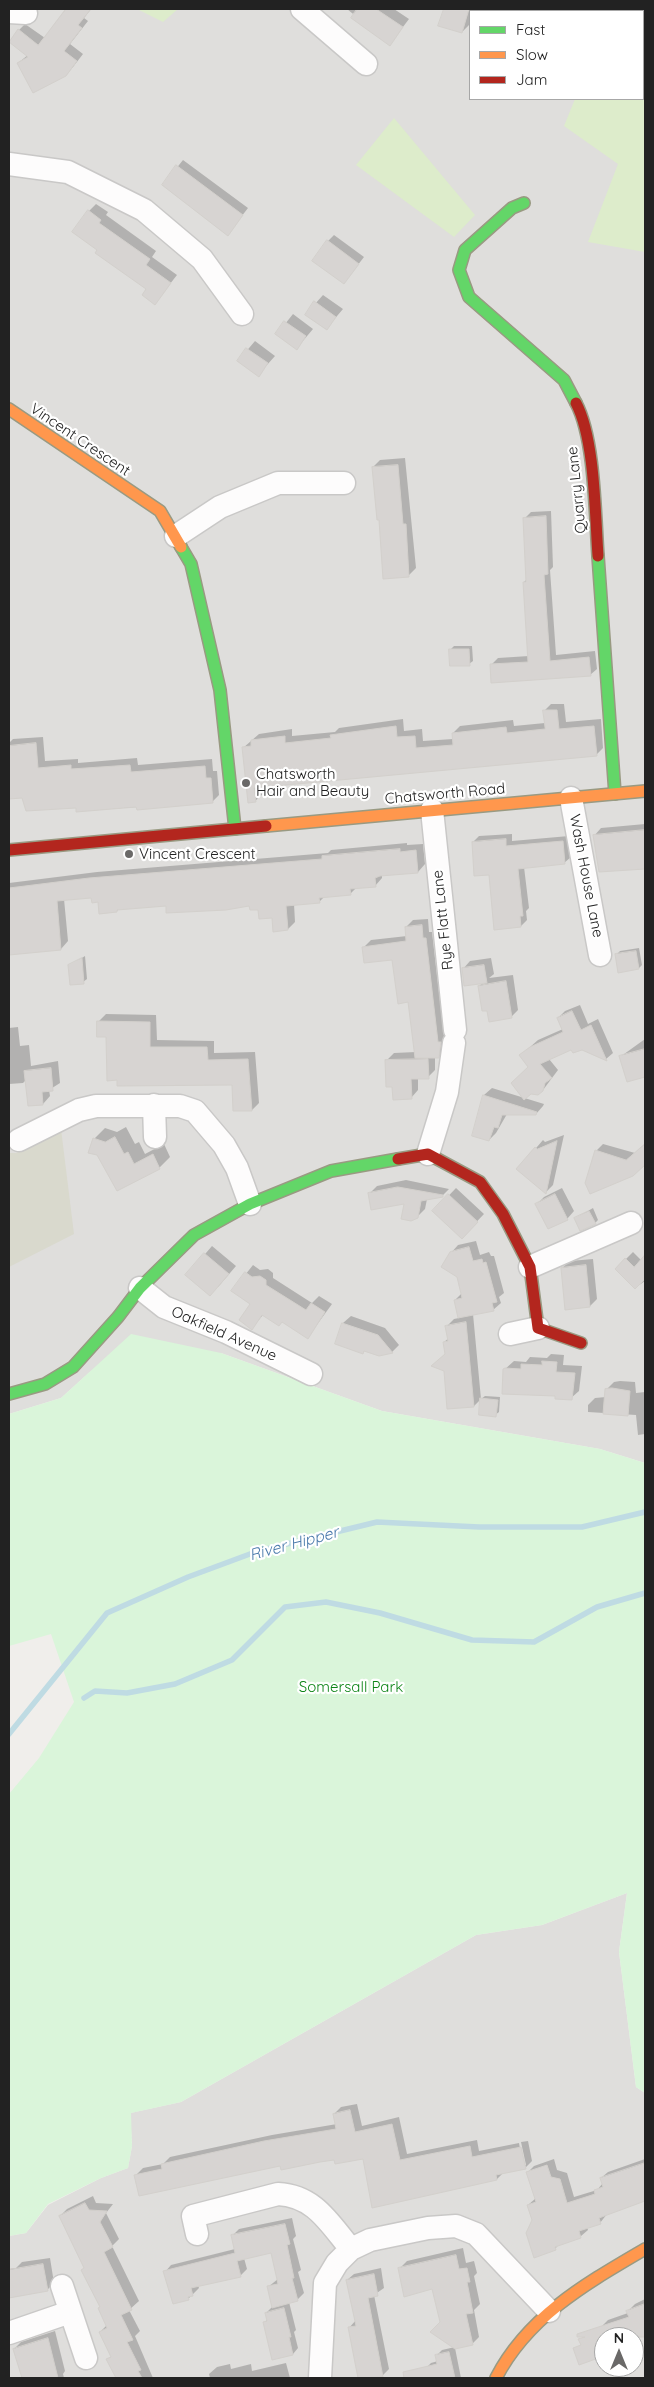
<!DOCTYPE html>
<style>
body{margin:0}
#map{position:relative;width:654px;height:2387px;overflow:hidden;background:#f0eeeb;font-family:Quicksand,sans-serif}
canvas{display:block}
.frame{position:absolute;inset:0;border:10px solid #222;pointer-events:none}
.legend{position:absolute;left:469px;top:10px;width:175px;height:90px;box-sizing:border-box;background:#fff;border:1px solid #a7a7a7;margin:0;padding:6px 9px;list-style:none;font-size:15px;color:#222}
.legend li{display:flex;align-items:center;gap:10px;height:25px}
.legend b{width:25px;border:1px solid #a7a7a7}
.north{position:absolute;left:594px;top:2327px;width:50px;height:50px;box-sizing:border-box;background:#fff;border:1px solid #a7a7a7;border-radius:50%;rotate:0deg;font-size:14px;font-weight:700;line-height:20px;text-align:center;color:#222}
.north::after{content:'';display:block;margin:auto;width:18px;height:22px;background:#6a6968;clip-path:polygon(50% 0,100% 100%,50% 72%,0 100%)}
</style>
<div id="map">
<canvas width="654" height="2387"></canvas>
<div class="frame"></div>
<ul class="legend">
<li><b style="height:6px;background:#63d668"></b>Fast</li>
<li><b style="height:6px;background:#ff974d"></b>Slow</li>
<li><b style="height:6px;background:#b3261e"></b>Jam</li>
</ul>
<div class="north">N</div>
</div>
<script>
const g = document.querySelector('canvas').getContext('2d');
g.lineJoin = 'round';
function paint(path, color) {
  g.fillStyle = color;
  g.fill(path, 'evenodd');
}
function strokePath(path, color, width, dash) {
  g.strokeStyle = color;
  g.lineWidth = width;
  g.lineCap = dash ? 'butt' : 'round';
  g.setLineDash(dash || []);
  g.stroke(path);
}
function drawText(font, color, halo, rows, align = 'center') {
  g.font = font + ' Quicksand,sans-serif';
  g.lineWidth = 4.5;
  g.setLineDash([]);
  g.textBaseline = 'middle';
  g.strokeStyle = halo;
  g.fillStyle = color;
  for (const [text, x, y, turn = 0] of rows) {
    g.save();
    g.translate(x, y);
    g.rotate((+turn || 0) * Math.PI / 180);
    g.textAlign = isNaN(turn) ? turn : align;
    if (halo) g.strokeText(text, 0, 0);
    g.fillText(text, 0, 0);
    g.restore();
  }
}
paint(new Path2D(`
 M9,9H645V1463L600,1449L382,1411L221,1353L91,1371L61,1398L9,1414ZM470,11H643V99H470Z
 M627,1893L619,1952L636,2087L645,2093V2378H9V2236L26,2233L48,2205L101,2178L128,2168L132,2146L130,2113L181,2102L476,1935L542,1925ZM604,2337H634V2367H604Z`), '#dfdedc');
paint(new Path2D(`
 M61,1129L74,1234L9,1267V1153H16Z`), '#d9d9cd');
paint(new Path2D(`
 M137,9H178L163,22Z
 M643,81H645V252L588,242L618,164L564,126L575,99H643Z
 M394,118L475,215L454,237L356,165Z`), '#ddeccb');
paint(new Path2D(`
 M131,1334L221,1353L382,1411L600,1449L645,1463V2093L636,2087L619,1952L627,1893L542,1925L476,1935L181,2102L131,2113L132,2146L128,2168L101,2178L48,2204L26,2233L9,2236V1794L39,1758L74,1702L51,1634L9,1646V1414L61,1398Z`), '#daf5da');
paint(new Path2D(`
 M66,9H91L84,18L88,21L70,44L83,54L73,67L66,75L18,63L28,55L19,30L25,24L45,38Z
 M347,9H394L409,19L390,44Z
 M445,9H473L470,11L469,25L462,32L440,25Z
 M183,160L248,208L228,234L163,185Z
 M96,204L108,212L106,215L156,251L152,257L177,275L155,303L148,288L99,250L89,211Z
 M334,235L364,257L344,283L328,241Z
 M323,295L343,309L326,329L306,314Z
 M293,314L313,329L297,348L277,334Z
 M255,341L275,356L258,375L238,361Z
 M405,458L416,568L409,575L380,518L373,467L380,460Z
 M551,511L553,567L550,570L556,655L595,651L597,669L590,675L491,665L498,658L529,656L524,582L527,579L525,518L531,512Z
 M454,646H472L473,661L469,664L450,650Z
 M551,704H564L566,722L601,719L603,748L596,755L262,786L263,794L255,801L243,748L259,734L292,729V736L335,732L339,728L403,719L404,731L422,729L423,741L453,739V733L460,726L513,720L514,726L545,723L544,711Z
 M43,737L45,761L78,759V763L137,758L138,765L212,759L213,771H217L219,795L212,802L77,811V807L23,796L9,798V743L13,739Z
 M645,824V867L600,870L594,836L601,828Z
 M512,834V841L569,836L571,857L564,863L524,867L529,908L526,911L527,920L521,926L473,842L479,836Z
 M407,843V845L423,844L425,864L418,872L382,875V878L375,886L357,887L350,894L325,896L319,902L294,904L295,922L288,929L273,917L250,904H167L119,908L117,911L92,896L64,899L68,941L61,949L9,953V883L97,872L328,853L331,850Z
 M428,919L429,932H432L444,1036H447L445,1050L438,1057H435V1070L428,1077L418,1078V1090L411,1098L394,1086L387,1060L394,1053L416,1052L409,1001L393,958L364,947L371,940L407,936L406,927L413,920Z
 M639,948L642,965L639,968L616,955L620,951Z
 M85,956L87,979L83,982L69,966Z
 M491,958L494,974L489,978L513,975L518,1010L511,1017L479,986L484,982L463,969L470,961Z
 M580,1005L588,1024L598,1019L613,1053L606,1059L582,1048H572L549,1059L558,1070L543,1090L521,1055L538,1040L563,1029L558,1018L565,1011Z
 M106,1014L156,1015L157,1040L214,1041V1053L255,1052L259,1103L252,1110L234,1084L118,1079L108,1036L99,1021Z
 M18,1027L20,1046L29,1045L31,1066L58,1061L60,1083L49,1090L50,1096L43,1104L27,1079L23,1083L9,1084V1028Z
 M645,1039V1076L628,1081L620,1057Z
 M492,1088L544,1104L543,1106L536,1114H507L496,1133L489,1140L474,1135L484,1095Z
 M126,1127L135,1144L139,1142L145,1154L164,1144L170,1157L159,1168L118,1189L94,1139L105,1128L117,1132Z
 M564,1135L553,1185L546,1192L518,1169L543,1140L545,1142Z
 M603,1144L635,1153L645,1144V1164L633,1175L596,1151Z
 M406,1180L449,1189L442,1196L427,1199L425,1209L417,1217L405,1202L370,1193L377,1186Z
 M456,1188L484,1214L462,1237L434,1211Z
 M562,1188L574,1211L567,1219L537,1204L544,1197Z
 M593,1208L598,1220L595,1223L576,1218Z
 M476,1241L480,1255L489,1252L491,1256H494L504,1293L499,1297L501,1303L493,1310L473,1314L481,1399L474,1406L446,1354L444,1342L449,1338L447,1326L454,1319L459,1318L455,1300L462,1293L451,1253L458,1245Z
 M212,1246L236,1266L218,1287L187,1275Z
 M633,1252L642,1261L645,1257V1281L635,1288L616,1269Z
 M593,1259L597,1299L590,1306L562,1268L570,1261Z
 M253,1265L260,1270L268,1269L273,1273V1278L312,1303L319,1296L332,1304L308,1337L282,1321L263,1315L252,1328V1304L233,1290Z
 M351,1316L385,1328L399,1345L392,1352L379,1355L365,1350L363,1352L336,1343L343,1323Z
 M551,1354L564,1355L563,1365L582,1366L579,1391L571,1398L504,1370L514,1361L526,1362L530,1357L547,1358Z
 M620,1381L635,1382L636,1393L645,1392V1434L638,1435L636,1415L588,1412V1405L595,1398L606,1397V1390L614,1382Z
 M485,1396L500,1397L499,1412L495,1415L481,1399Z
 M357,2104L362,2126L399,2117L407,2154L477,2140L479,2151L519,2143L523,2165H526L521,2142L528,2141L532,2161L525,2168L504,2172L497,2179L364,2157L136,2175L143,2168L163,2164L170,2157L272,2135L337,2124L334,2114L341,2107Z
 M554,2159L557,2170L567,2173L574,2197L597,2190L603,2183L601,2178L608,2172L645,2159V2200L607,2214L600,2223L587,2227L588,2230L581,2236L560,2243L555,2249L533,2221L528,2205L536,2198L528,2172L534,2166Z
 M93,2196L96,2203L113,2204L106,2213L119,2239L112,2246L139,2301L129,2310L140,2331L135,2336L153,2378H117L108,2359L112,2356L100,2332L107,2325L101,2307L85,2267L60,2216L67,2209Z
 M292,2218L296,2236L293,2239L301,2270L298,2272L304,2293L297,2300L289,2302L296,2330L294,2332L298,2348L293,2354L264,2323L268,2319L266,2313L272,2307L268,2287L278,2279L272,2252L244,2258L247,2269L240,2276L198,2285L199,2288L188,2299L165,2272L171,2265L235,2249L232,2236L239,2229Z
 M463,2248L466,2263L474,2261L477,2273L474,2276L480,2304L474,2310L479,2337L472,2344L455,2348L461,2378H427L425,2369L431,2363L438,2361L436,2356L442,2350L455,2347L441,2322L433,2288L400,2268L407,2261Z
 M50,2258L54,2283L47,2290L9,2298V2269L16,2268L22,2262Z
 M381,2268L384,2288L374,2295L389,2369L382,2376L374,2378H359L349,2328L356,2320L347,2280L354,2274Z
 M645,2299V2333L634,2340V2337H604V2350L586,2356L580,2340L587,2333L601,2327L608,2320L628,2313V2311L635,2304Z
 M55,2331L65,2371L63,2374L64,2378H24L14,2349L21,2342Z
 M286,2363L290,2378H210L209,2374L217,2367L230,2364L231,2369L251,2364L252,2371Z`), '#0003');
strokePath(new Path2D(`
 M84,1698L95,1691L127,1693L175,1684L232,1660L285,1607L326,1602L380,1613L472,1640L534,1642L597,1607L645,1593
 M9,1734L107,1613L188,1577L258,1551L377,1522L479,1527H582L645,1512`), '#bfdbe3', 5.5);
const building = new Path2D(`
 M66,9H91L78,25L82,28L64,51L77,61L66,76L33,93L17,63L28,57L9,42L18,29L38,45Z
 M357,9H376L403,27L390,46L351,18Z
 M444,9H469L462,33L438,26Z
 M176,165L243,215L228,236L162,185Z
 M88,210L101,220L99,223L150,259L146,265L171,283L155,305L142,295L146,289L95,253L97,250L72,232Z
 M327,240L359,264L344,284L312,261Z
 M314,301L336,317L327,330L305,315Z
 M284,321L306,336L297,350L275,334Z
 M246,348L268,363L259,377L237,361Z
 M398,465L403,524H406L409,577L383,579L379,520H377L372,467Z
 M546,516L548,574L544,575L550,661L589,657L591,676L491,683L490,664L528,662L523,582H526L523,518Z
 M449,649H469L470,666H450Z
 M543,710H557L559,729L594,726L597,756L254,788L256,802L248,803L242,747L251,746V740L285,736V743L331,738L330,735L396,726L397,737L415,736L416,748L453,745L452,733L506,727L507,733L545,729Z
 M36,743L38,768L71,765V769L130,765L131,772L205,766L206,778H211L213,803L137,810L136,807L76,812V808L26,811L22,798L9,799V746Z
 M645,830V869L599,872L593,835Z
 M506,839V846L563,841L565,864L518,869L523,916H520L521,927L494,930L489,875L474,876L472,842Z
 M400,849V852L416,850L418,873L380,876L375,878L376,887L350,889L351,895L319,898L320,903L286,906L288,930L273,932L272,918L259,919L258,910H250L249,906L226,910L166,913V906L117,910V912L99,914L98,902L92,903L91,898L57,901L61,950L9,955V888L89,878L322,859V856Z
 M422,925L423,938H426L438,1042H441L439,1058H415L408,1002L398,1004L392,960L364,963L362,947L406,941L405,927Z
 M636,951L639,969L618,973L615,954Z
 M82,958L84,984L70,985L68,965Z
 M484,965L487,983L464,986L462,968Z
 M506,981L512,1018L489,1022L487,1011H482L478,986Z
 M572,1011L581,1030L591,1025L607,1061L582,1050L573,1053L571,1050L540,1064L552,1078L545,1083L543,1091L538,1095L531,1094L524,1100L511,1083L528,1067L519,1055L530,1047L563,1032L557,1018Z
 M97,1021L150,1022V1047H207L208,1060L248,1059L252,1111H233L232,1085L117,1086V1080L107,1081L106,1037H97Z
 M645,1049V1077L627,1082L619,1056Z
 M428,1059L429,1079H411L412,1099L393,1100L392,1087H386L385,1060Z
 M51,1068L53,1091L42,1092L43,1105L28,1106L24,1071Z
 M483,1095L537,1112L536,1115H502L498,1128L494,1127L489,1141L472,1136Z
 M115,1137L124,1154L128,1152L134,1164L153,1154L160,1169L117,1191L97,1155L88,1153L93,1138L105,1142Z
 M557,1141L546,1194L516,1169L535,1147L537,1149Z
 M645,1144V1165L633,1176L590,1194L585,1183L595,1150L626,1160Z
 M398,1187L443,1195V1197L421,1201L418,1218L411,1221L401,1219L404,1204L371,1210L368,1193Z
 M448,1194L478,1222L462,1239L432,1211Z
 M555,1194L568,1220L548,1229L535,1204Z
 M589,1211L596,1224L580,1231L574,1218Z
 M469,1247L473,1261L482,1259L483,1263L486,1262L497,1302L492,1303L494,1311L458,1318L454,1300L462,1298L457,1277L441,1267L450,1252Z
 M204,1253L229,1274L210,1296L185,1275Z
 M645,1255V1279L635,1289L615,1269L625,1258L634,1267Z
 M586,1265L590,1307L565,1310L561,1268Z
 M245,1272L252,1277L260,1276L266,1280V1285L306,1310L311,1303L325,1312L308,1339L282,1322L279,1326L262,1315L252,1330L239,1320L250,1304L231,1291Z
 M466,1322L474,1407L447,1409L444,1371L431,1366L445,1354L443,1342L448,1341L445,1326Z
 M342,1323L378,1335L393,1353L379,1356L364,1351L363,1354L335,1344Z
 M542,1361L557,1362L556,1372L575,1373L572,1400L555,1399V1396L502,1394L503,1369L505,1368L521,1369V1364L542,1365Z
 M612,1388L630,1391L628,1416L603,1414L605,1389Z
 M480,1398L498,1400L496,1417L479,1415Z
 M350,2110L355,2132L392,2124L400,2160L470,2146L472,2157L521,2147L526,2169L496,2175L497,2180L372,2208L363,2159L335,2164L334,2160L320,2162L281,2170L280,2166L139,2196L134,2175L162,2169L161,2164L264,2141L336,2129L333,2114Z
 M645,2163V2201L599,2218L601,2224L579,2231L581,2238L555,2247L556,2250L534,2258L526,2233L532,2220L527,2205L536,2202L526,2172L547,2165L551,2177L560,2179L567,2203L595,2194L594,2190L603,2187L600,2178Z
 M85,2203L89,2210L107,2211L100,2222L113,2247L104,2252L132,2310L121,2315L133,2340L127,2342L141,2370L138,2371L142,2378H116L106,2359L111,2357L99,2332L107,2328L98,2308L100,2307L81,2270L84,2268L59,2216Z
 M285,2224L290,2244L287,2245L294,2278H292L298,2301L272,2308L267,2286L278,2284L271,2253L237,2261L241,2277L191,2288L193,2296L188,2297L189,2300L173,2304L163,2271L235,2253L231,2235Z
 M456,2255L459,2269L467,2268L470,2282H467L473,2313L466,2314L473,2345L455,2349L430,2332L440,2322L432,2289L404,2297L398,2268Z
 M43,2264L48,2291L9,2298V2270Z
 M374,2274L378,2296L368,2298L383,2377L358,2378L348,2327L356,2326L346,2280Z
 M645,2304V2337H604V2356L579,2365L573,2348L581,2345L578,2339L585,2337H577V2334L629,2317L626,2311Z
 M284,2308L291,2337H289L293,2355L272,2360L263,2322L267,2321L265,2313Z
 M48,2338L58,2378H22L13,2349Z
 M449,2352L455,2378H404L403,2372L437,2364L435,2355Z`);
paint(building, '#d7d4d2');
strokePath(building, '#d3d0cc', 1);
const street = new Path2D(`
 M302,9L366,64
 M500,11L501,9
 M9,12L26,13
 M9,164L68,172L144,210L202,259L242,314
 M176,536L220,507L278,483H344
 M571,798L600,955
 M432,810L455,1030
 M154,1105L155,1137
 M19,1140L79,1110L96,1106H180L195,1111L224,1145L237,1168L250,1204
 M428,1154L447,1092L454,1043
 M530,1267L631,1223
 M140,1288L164,1307L226,1332L311,1374
 M510,1334L538,1328
 M197,2234L193,2216L278,2194C315,2196 329,2223 351,2249
 M62,2286L86,2358
 M9,2333L70,2312
 M320,2378L325,2283L337,2263L351,2249L370,2240L428,2228L456,2226L476,2234L549,2311`);
const fast = new Path2D(`
 M524,203L512,208L465,250L459,270L469,297L564,380L576,403
 M181,547L191,564L220,690L235,829
 M598,556L615,794
 M9,1394L45,1384L73,1367L118,1317L140,1288L194,1235L250,1204L331,1171L398,1159`);
const slow = new Path2D(`
 M9,409L160,511L181,547
 M266,826L645,791
 M496,2378C528,2316 587,2283 645,2249`);
const jam = new Path2D(`
 M576,403C595,439 595,514 598,556
 M9,850L266,826
 M398,1159L428,1154L480,1182L503,1214L530,1267L538,1328L581,1343`);
strokePath(street, '#c9c8c7', 25);
strokePath(fast, '#999a82', 14);
strokePath(slow, '#999a82', 14);
strokePath(jam, '#999a82', 14);
strokePath(street, '#fdfcfc', 22);
strokePath(fast, '#63d668', 11);
strokePath(slow, '#ff974d', 11);
strokePath(jam, '#b3261e', 11);
for (const [x, y, r, color] of [
 [246,783,5,"#6a6968"],
 [129,854,5,"#6a6968"]
]) {
  const dot = new Path2D();
  dot.arc(x, y, r, 0, 2 * Math.PI);
  g.fillStyle = color;
  g.fill(dot);
  strokePath(dot, '#fff', 2);
}
drawText('15px', '#222', '#fff', [
 ["Vincent Crescent",80,440,34],
 ["Quarry Lane",577,490,-96],
 ["Chatsworth Road",445,794,-5],
 ["Wash House Lane",586,876,79],
 ["Rye Flatt Lane",443,920,-96],
 ["Oakfield Avenue",224,1334,24]
]);
drawText('15px', '#222', '#fff', [
 ["Chatsworth",256,774],
 ["Hair and Beauty",256,791],
 ["Vincent Crescent",139,854]
], 'left');
drawText('15px', '#0c8416', '#fff', [
 ["Somersall Park",351,1687]
]);
drawText('italic 16px', '#4a7aab', '#fff', [
 ["River Hipper",294,1544,-15]
]);
</script>
